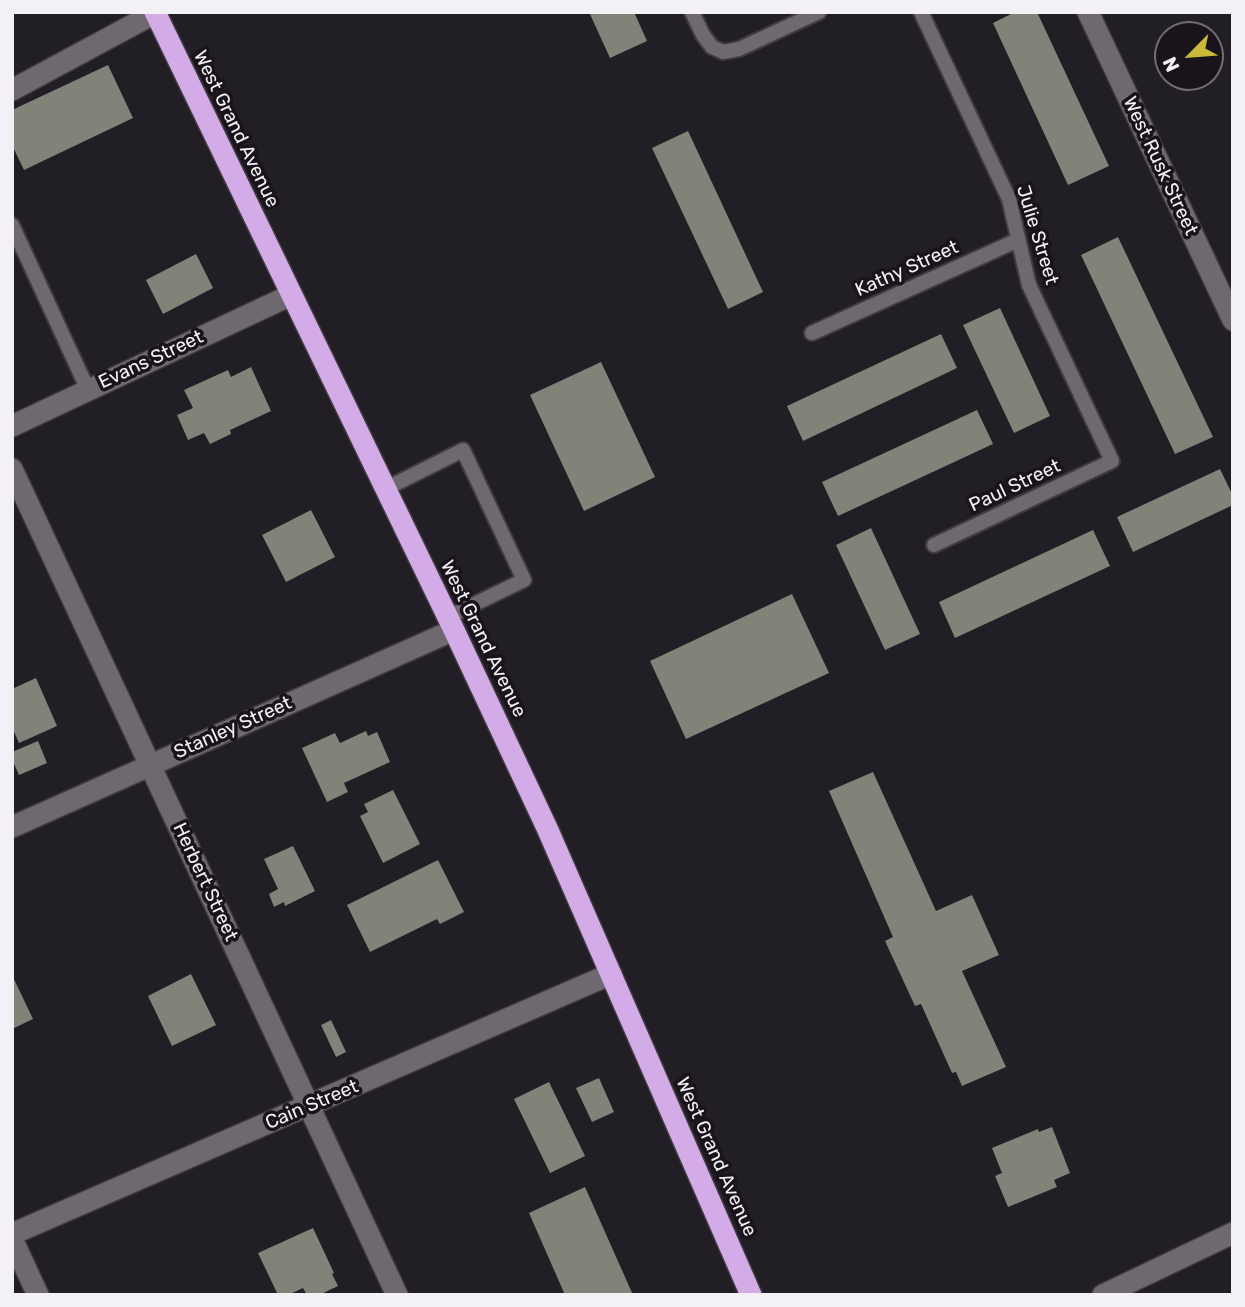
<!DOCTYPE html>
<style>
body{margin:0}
#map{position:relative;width:1245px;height:1307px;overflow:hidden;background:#221e25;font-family:Rubik,sans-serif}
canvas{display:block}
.frame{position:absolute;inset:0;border:14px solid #f4f1f6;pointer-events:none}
.north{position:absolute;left:1154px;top:21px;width:70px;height:70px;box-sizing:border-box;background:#19141b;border:2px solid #716c73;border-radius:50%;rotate:245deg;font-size:19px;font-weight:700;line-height:28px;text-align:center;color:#f4f1f6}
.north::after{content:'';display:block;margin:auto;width:24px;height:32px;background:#cbba39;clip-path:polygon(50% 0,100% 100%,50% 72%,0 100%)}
</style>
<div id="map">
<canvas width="1245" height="1307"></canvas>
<div class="frame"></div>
<div class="north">N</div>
</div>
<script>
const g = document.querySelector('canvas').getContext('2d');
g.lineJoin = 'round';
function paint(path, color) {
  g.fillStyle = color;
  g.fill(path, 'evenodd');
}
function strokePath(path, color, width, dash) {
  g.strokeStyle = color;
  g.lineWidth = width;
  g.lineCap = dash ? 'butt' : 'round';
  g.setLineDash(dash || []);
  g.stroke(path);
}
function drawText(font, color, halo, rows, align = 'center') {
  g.font = font + ' Rubik,sans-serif';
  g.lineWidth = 7;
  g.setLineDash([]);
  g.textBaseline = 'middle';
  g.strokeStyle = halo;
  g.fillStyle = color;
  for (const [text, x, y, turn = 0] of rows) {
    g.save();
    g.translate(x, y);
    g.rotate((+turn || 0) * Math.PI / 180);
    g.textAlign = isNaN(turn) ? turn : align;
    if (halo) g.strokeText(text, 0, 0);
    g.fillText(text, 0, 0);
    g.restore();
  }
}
paint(new Path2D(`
 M589,12H634L647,41L610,58Z
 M1015,12H1037L1109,166L1068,185L993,23Z
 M108,65L133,118L24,170L12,145V110Z
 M688,131L763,292L728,309L652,148Z
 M1118,237L1213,437L1175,454L1081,255Z
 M196,254L213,288L163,314L146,280Z
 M1000,308L1050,416L1014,433L963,325Z
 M941,334L957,368L803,441L787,406Z
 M601,362L655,477L584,511L530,395Z
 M251,367L271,411L230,430L231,434L210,444L204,433L188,440L177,415L193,408L184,390L228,370L231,377Z
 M977,410L993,444L838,516L822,482Z
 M1220,469L1233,496V505L1133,552L1117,517Z
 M311,510L335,557L286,582L262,535Z
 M871,528L920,634L885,650L836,545Z
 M1093,530L1110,566L955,638L939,602Z
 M792,594L829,673L686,739L650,661Z
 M36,678L57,726L19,743L12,727V689Z
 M366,731L368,736L377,732L390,762L344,783L348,792L327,802L302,748L335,733L340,743Z
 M38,741L47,763L19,775L12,759V752Z
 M873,772L936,911L972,895L999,955L962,971L1006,1067L962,1086L956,1072L952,1073L921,1004L915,1006L885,941L893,937L829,791Z
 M393,790L420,844L383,863L360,816L368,812L364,804Z
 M293,846L315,891L285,906L284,902L274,907L269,894L278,889L264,859Z
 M438,860L464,912L440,924L437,919L370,952L347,905Z
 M191,974L216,1025L172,1046L148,996Z
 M12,975L33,1019L12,1029Z
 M331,1020L346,1052L336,1057L321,1025Z
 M599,1078L614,1112L592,1122L576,1088Z
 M549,1082L585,1156L550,1173L514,1099Z
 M1052,1127L1070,1173L1054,1180L1057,1187L1008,1207L995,1176L1002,1173L992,1148L1038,1129L1039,1132Z
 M585,1187L633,1295H565L529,1213Z
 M313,1228L334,1273L332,1274L338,1286L319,1295H307L303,1288L288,1295H278L258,1253Z`), '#838278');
const lane = new Path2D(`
 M692,12L703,35L712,47L723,52L739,49L819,12
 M921,12L1009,199L1029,285L1112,461L934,545
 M12,225L88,390
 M812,333L1018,240
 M385,489L463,450L524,580L448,617`);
const street = new Path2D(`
 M1088,12L1233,320
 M12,90L155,13
 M12,426L291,295
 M12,469L397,1295
 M12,827L454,630
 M12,1234L611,974
 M12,1239L38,1295
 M1103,1295L1233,1233`);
const highway = new Path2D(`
 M155,12L454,630L547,828L751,1295`);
strokePath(lane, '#3f3b41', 18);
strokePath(street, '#3f3b41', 24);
strokePath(highway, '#3f3b41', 24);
strokePath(lane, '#6e6871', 14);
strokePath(street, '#6e6871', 21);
strokePath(highway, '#d3abe6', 21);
drawText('19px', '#f4f1f6', '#19141b', [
 ["West Grand Avenue",236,129,64],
 ["West Rusk Street",1160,166,65],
 ["Julie Street",1037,235,73],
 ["Kathy Street",907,269,-24],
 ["Evans Street",151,360,-25],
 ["Paul Street",1015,486,-25],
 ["West Grand Avenue",483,639,64],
 ["Stanley Street",233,728,-24],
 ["Herbert Street",205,882,65],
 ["Cain Street",312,1105,-23],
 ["West Grand Avenue",716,1157,66]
]);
</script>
